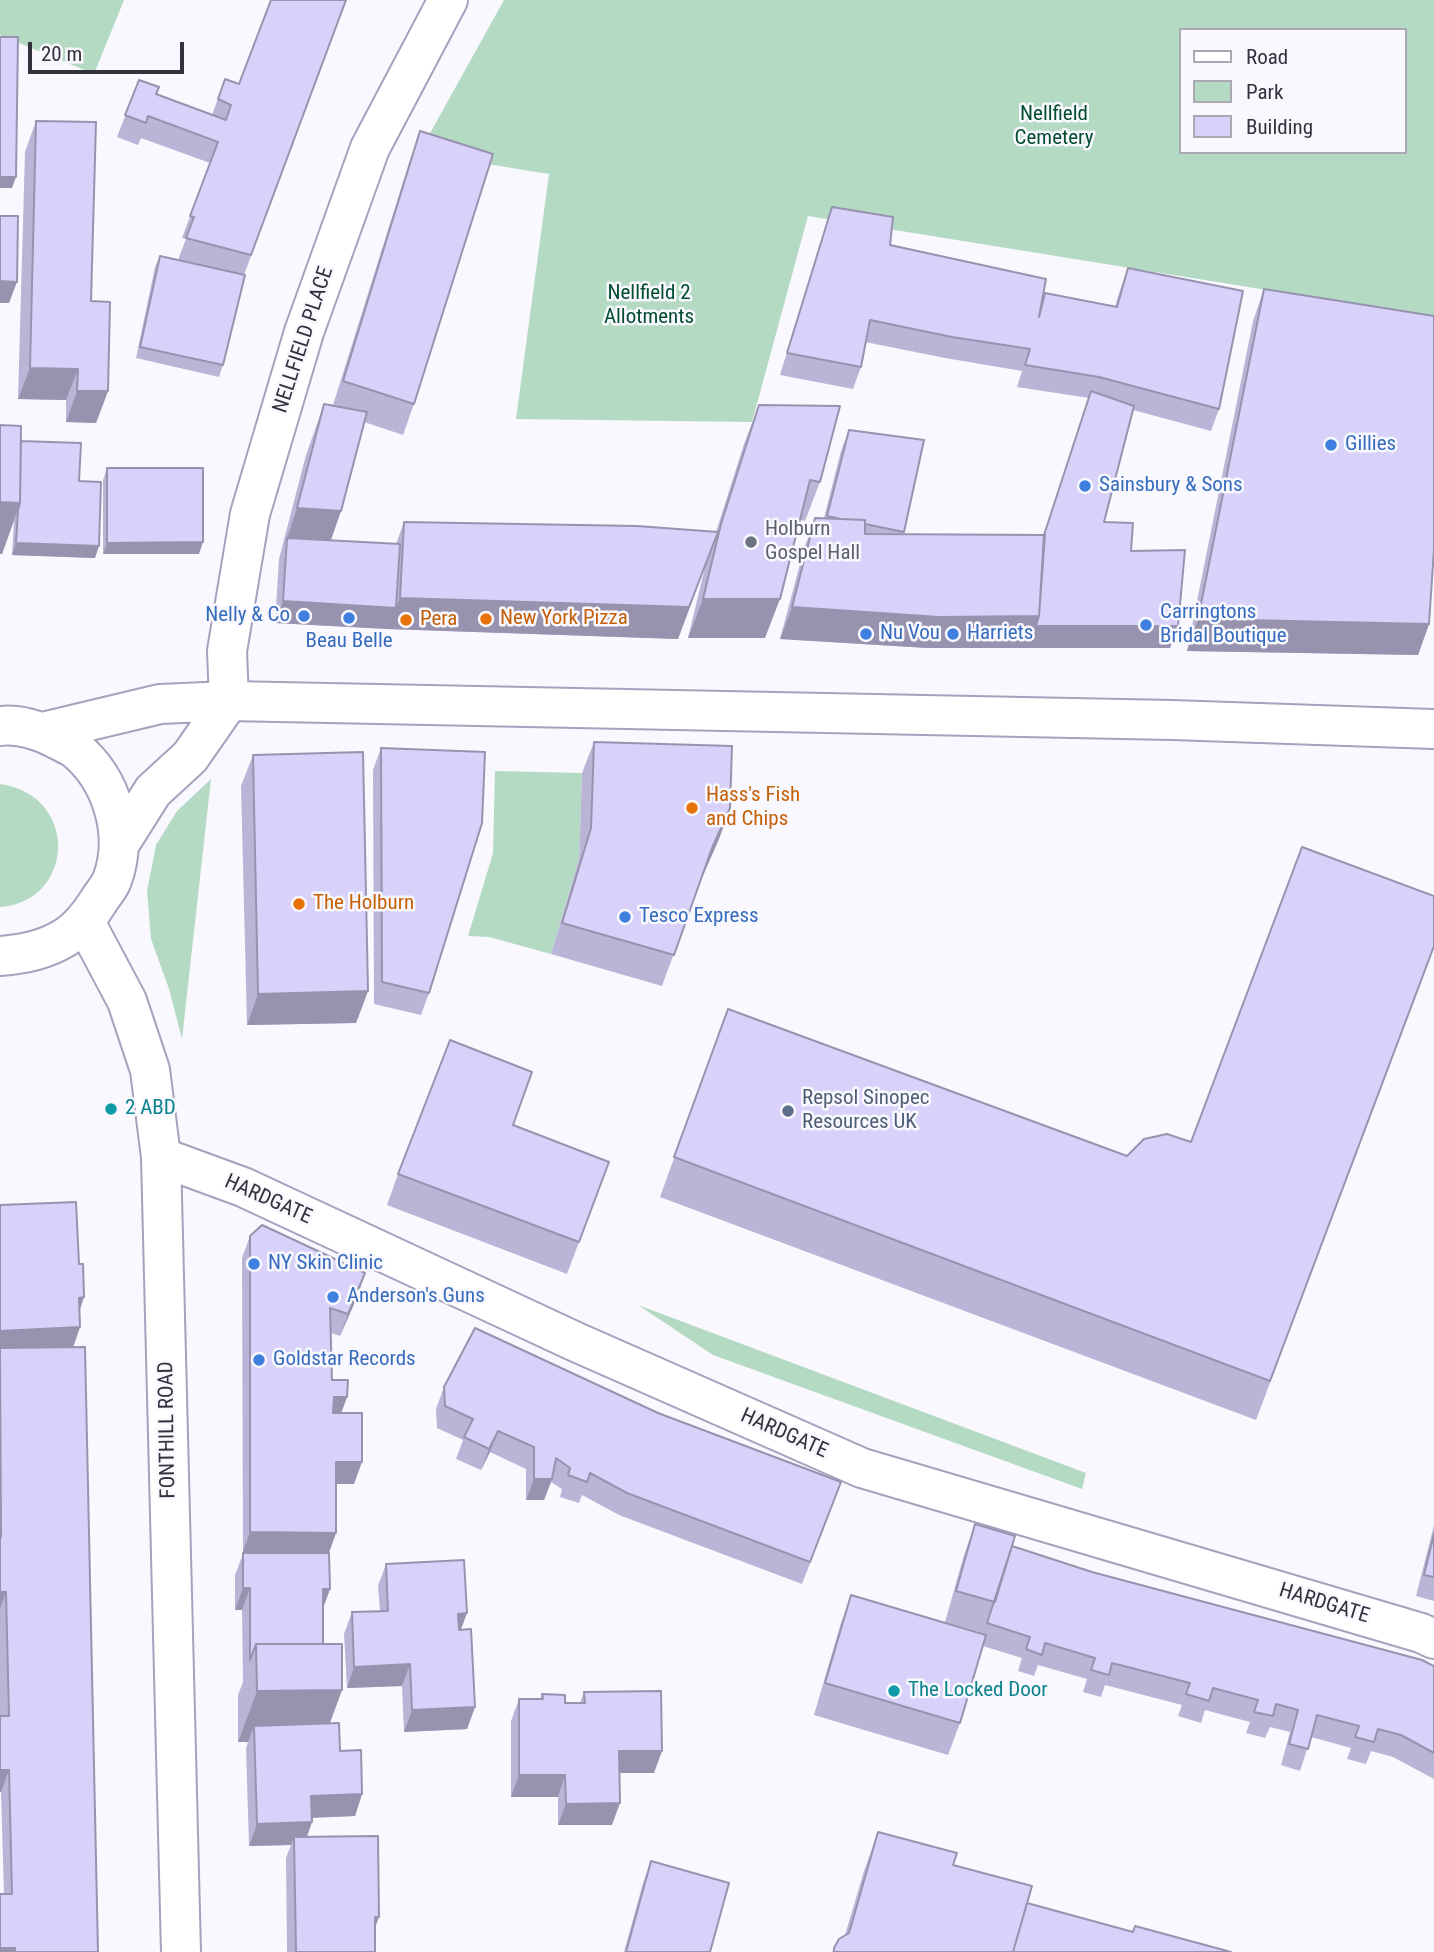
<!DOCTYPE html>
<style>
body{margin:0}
#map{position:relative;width:1434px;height:1952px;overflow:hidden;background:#f9f8fe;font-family:"Roboto Condensed",sans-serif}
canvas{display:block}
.legend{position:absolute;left:1179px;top:28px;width:228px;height:126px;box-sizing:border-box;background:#f9f8fe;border:2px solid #aaa8b0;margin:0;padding:9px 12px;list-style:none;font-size:21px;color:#33313c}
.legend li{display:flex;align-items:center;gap:14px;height:35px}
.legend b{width:35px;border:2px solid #aaa8b0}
.scale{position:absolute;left:28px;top:42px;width:156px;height:32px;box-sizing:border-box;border:4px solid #33313c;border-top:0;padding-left:9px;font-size:21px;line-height:24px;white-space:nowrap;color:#33313c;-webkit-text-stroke:5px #f9f8fe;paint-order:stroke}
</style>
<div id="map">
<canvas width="1434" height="1952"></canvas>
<ul class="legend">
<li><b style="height:9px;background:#fff"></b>Road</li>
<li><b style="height:19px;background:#b5dac3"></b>Park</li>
<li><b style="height:19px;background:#d8d2fa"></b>Building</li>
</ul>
<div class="scale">20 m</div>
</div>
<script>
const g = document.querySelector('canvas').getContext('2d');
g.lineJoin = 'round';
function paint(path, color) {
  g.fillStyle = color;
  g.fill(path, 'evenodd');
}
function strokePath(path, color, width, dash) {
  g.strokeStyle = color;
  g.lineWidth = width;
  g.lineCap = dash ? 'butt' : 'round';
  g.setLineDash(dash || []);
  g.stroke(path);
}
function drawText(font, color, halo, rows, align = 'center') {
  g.font = font + ' "Roboto Condensed",sans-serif';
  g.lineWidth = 5;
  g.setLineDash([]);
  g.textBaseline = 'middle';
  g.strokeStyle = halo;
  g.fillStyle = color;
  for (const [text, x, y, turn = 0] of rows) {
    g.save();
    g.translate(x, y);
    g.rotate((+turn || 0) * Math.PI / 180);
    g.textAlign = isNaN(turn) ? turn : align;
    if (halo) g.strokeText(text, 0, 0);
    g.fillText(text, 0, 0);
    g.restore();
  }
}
paint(new Path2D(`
 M0,0H124L94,74L0,35Z
 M504,0H1434V317L808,216L752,422L516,419L549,174L419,153ZM1180,30H1404V152H1180Z
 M495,771L582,773L579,859L551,954L489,937L468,936L493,853Z
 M211,779L182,1039L169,989L151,939L147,891L156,845L177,811Z
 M0,784C80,795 75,902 0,907Z
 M638,1305L1086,1473L1082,1489L713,1355Z`), '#b5dac3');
const street = new Path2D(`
 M229,701L227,651L250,514L304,332L370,148L448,0
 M161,1157L243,1187L576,1342L862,1468L1421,1633L1434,1639`);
const secondary = new Path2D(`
 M0,726C18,724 40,730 56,739C62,742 69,745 75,749C112,779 129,835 112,880C109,888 102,895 98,902C89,916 80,928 66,937C45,950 24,954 0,956
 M43,732L160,704L229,701L1172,720L1434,729
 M119,845L153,791L190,757L229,701
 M85,922L127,1001L150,1070L161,1157L181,1952`);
strokePath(street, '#a6a1bd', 42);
strokePath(secondary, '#a6a1bd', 42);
strokePath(street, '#fff', 38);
strokePath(secondary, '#fff', 38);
paint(new Path2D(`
 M346,0L244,275L223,365L219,377L136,358L155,267L160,256L178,260L186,239L182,238L210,163L141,138L138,145L117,137L139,80L156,94L212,115L225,79L239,84Z
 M36,121L91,301L108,391L96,423L66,422V400L18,399L25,152Z
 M420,131L414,404L403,435L364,422L341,511L331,540L396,544L404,522L716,532L744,444L759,405L820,482L805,521L800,520L765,638H688L706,563L678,639L388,629L275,623L279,559L306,455L324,404L333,405L409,163Z
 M832,207L890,245L1041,304L1045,293L1115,307L1120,290L1128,268L1219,409L1211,431L1133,410L1104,522L1131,551L1178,626L1170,648H928L780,639L804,549L815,518H824L841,451L849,430L924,440L903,534L1044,535L1089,398L1017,387L1022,371L945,358L865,342L861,367L853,389L780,375L825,228Z
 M1264,289L1429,624L1418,655L1187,651L1253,321Z
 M0,425L79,481L95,558L12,555L14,521L2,554H0Z
 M107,468L199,554H103V480Z
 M594,742L730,808L719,839L702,877L662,986L551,954L579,859L582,773Z
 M381,748L429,993L421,1015L374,1004L373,770Z
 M253,755L368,991L356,1023L247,1025L241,786Z
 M1434,948L1256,1420L660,1197L728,1009L1127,1156L1191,1142Z
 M513,1125L609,1162L567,1274L387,1205L398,1174Z
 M0,1205L79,1264L84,1297L80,1310V1327L73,1347L98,1952H0L4,1894L1,1792H0Z
 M250,1236L358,1295L340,1336L331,1333L332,1380L347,1397L341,1413L354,1484H336V1533L329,1553L330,1589L323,1608V1644L342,1690L330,1723L340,1751L362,1794L355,1816L312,1818V1822L307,1837L375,1929V1952H287L286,1858L291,1845L249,1846L246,1748L248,1742H238V1695L243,1682L242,1610H235V1575L243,1554L242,1258Z
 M444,1387L833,1504L802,1584L619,1515L582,1495L579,1503L560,1497L562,1489L551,1482L544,1500H526V1469L490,1452L481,1470L456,1459L463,1440L437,1428L436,1409Z
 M975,1524L1012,1546L1092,1572L1434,1666V1779L1393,1757L1371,1751L1366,1764L1347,1759L1351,1748L1311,1737L1300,1771L1281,1765L1290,1732L1270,1727L1265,1738L1246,1733L1250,1722L1205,1710L1201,1723L1178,1716L1182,1705L1105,1685L1101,1697L1083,1692L1087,1679L1038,1665L1034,1676L1018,1671L1022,1658L983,1646L960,1723L948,1755L814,1715L840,1626L851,1595L983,1634V1633L945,1622L964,1555Z
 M1434,1525V1601L1416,1596Z
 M386,1564L461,1630L475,1707L467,1729L404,1732L402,1686L347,1688L344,1634L352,1612L380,1611L378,1586Z
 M584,1692L654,1773H620L612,1825H558V1797H511V1721L519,1699H540L542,1694L565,1703H580Z
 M878,1832L953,1865L1027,1903L1133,1932L1135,1926L1231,1952H832L834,1948L845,1935L864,1871Z
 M651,1861L710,1952H624L643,1883Z`), '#bab5d7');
paint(new Path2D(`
 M0,177H16L12,188H0Z
 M0,281L17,282L9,303H0Z
 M30,368L78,369L66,400L18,399Z
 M77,391H108L96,423L66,422Z
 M0,502L20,503L2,554H0Z
 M297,508L341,511L323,562L287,538Z
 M718,532L678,639L388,629L275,623L283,601L396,608L400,598Z
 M203,542L199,554H103L107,543Z
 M16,543L99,546L95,558L12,555Z
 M703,599H780L765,638H688Z
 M792,607L1039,616L1178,626L1170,648H928L780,639Z
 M1198,619L1429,624L1418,655L1187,651Z
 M730,808L719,839L701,880L712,848Z
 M368,991L356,1023L247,1025L258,994Z
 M365,1273L358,1295L340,1336L348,1314Z
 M84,1297L73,1328L80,1327L69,1359L0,1362V1331L79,1298Z
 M334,1397H347L339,1419H326Z
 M498,1431L490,1452L481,1470L489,1449Z
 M336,1462H362L354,1484H328Z
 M534,1479H552L544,1500H526Z
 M250,1532L336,1533L328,1555L242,1554Z
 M243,1588H250L242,1610H235Z
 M323,1589H330L322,1611Z
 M0,1592H6L0,1609Z
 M467,1613L459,1635L458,1614Z
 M410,1664L402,1686L347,1688L354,1667Z
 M342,1690L323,1741L254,1726L248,1742H238L257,1691Z
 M475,1707L467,1729L404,1732L412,1710Z
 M619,1751H662L654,1773H612Z
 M0,1770H9L1,1792H0Z
 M519,1775H565L558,1797H511Z
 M362,1794L355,1816L303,1818L311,1796Z
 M620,1803L612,1825H558L566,1804Z
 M312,1822L304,1844L294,1837L291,1845L249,1846L257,1824Z
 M375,1917H379L371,1939Z
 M0,1948H15L13,1952H0Z`), '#9793af');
const building = new Path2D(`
 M271,0H346L251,255L186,238L194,217L190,216L218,142L148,116L146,123L125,115L139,80L159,87L156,94L226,120L231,105L218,99L225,79L239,84Z
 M0,37H18L16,177H0Z
 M36,121L96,122L91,301L110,302L108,391H77L78,369L30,368Z
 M420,131L493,154L414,404L343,381Z
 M832,207L893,217L890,245L1046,279L1039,317L1045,293L1117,307L1128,268L1243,291L1219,409L1099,377L1025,365L1030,349L952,337L870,320L861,367L787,353Z
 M0,216H18L17,282L0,281Z
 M160,256L245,275L223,365L140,347Z
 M1264,289L1434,316V549L1429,624L1198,619Z
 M1091,391L1134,406L1104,522L1133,523L1131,551L1185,550L1178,626H1036L1039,616L1044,535Z
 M324,404L367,412L341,511L297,508Z
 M759,405L840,406L820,482L810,480L780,599H703L721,524Z
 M0,425L21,426L20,503L0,502Z
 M849,430L924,440L904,532L865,524V520L841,519L827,516Z
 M21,441L81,443L79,481L101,482L99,546L16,543L18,510L20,503Z
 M107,468H203V542L107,543Z
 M815,518L865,520V534L1045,535L1039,616L939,617L792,607Z
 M404,522L637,526L718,532L689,607L400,598Z
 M287,538L400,544L396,608L283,601Z
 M594,742L732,746L730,808L712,848L674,955L562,923L591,828Z
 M381,748L485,752L482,823L429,993L382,982Z
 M363,752L368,991L258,994L253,755Z
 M1302,847L1434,896V946L1270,1381L674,1157L728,1009L1127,1156L1144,1139L1167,1134L1191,1142Z
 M450,1040L532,1072L513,1125L609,1162L579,1242L398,1174Z
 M76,1202L79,1264H83L84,1297L79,1298L80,1327L0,1331V1205Z
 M262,1225L365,1273L348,1314L330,1308L332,1380H348L347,1397H334L333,1413H362V1462H336V1533L250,1532V1236Z
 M475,1328L658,1413L841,1482L810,1562L627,1493L590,1473L587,1482L568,1475L570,1468L556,1458L552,1479H534V1447L498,1431L489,1449L464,1437L473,1419L445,1406L444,1387Z
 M85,1347L98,1952H15V1948H0V1894H12L9,1770H0V1716H9L6,1592H0V1537H1L0,1348Z
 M975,1524L1015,1536L995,1602L956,1591Z
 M1434,1534V1577L1424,1575Z
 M1012,1546L1092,1572L1422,1660L1434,1666V1753L1401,1735L1378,1729L1374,1742L1355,1737L1359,1726L1317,1715L1308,1749L1289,1744L1298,1710L1276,1704L1273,1716L1254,1712L1258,1700L1213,1688L1209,1701L1186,1694L1190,1683L1112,1663L1109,1675L1091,1670L1095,1658L1045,1643L1042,1655L1026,1649L1030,1637L987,1623Z
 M243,1553H329L330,1589H323V1644H256L250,1660V1588H243Z
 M464,1560L467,1613L458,1614L459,1630L471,1629L475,1707L412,1710L410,1664L354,1667L352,1612L388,1611L386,1564Z
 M851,1595L986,1635L960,1723L825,1683Z
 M256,1644H342V1690L257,1691Z
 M661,1691L662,1751H619L620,1803L566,1804L565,1775H519V1699H543L542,1694L565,1695V1703H585L584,1692Z
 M339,1723L340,1751L361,1750L362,1794L311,1796L312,1822L257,1824L254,1726Z
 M878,1832L957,1853L953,1865L1032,1886L1013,1952H834V1948L839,1939L849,1933Z
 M378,1836L379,1917H375V1952H296L294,1837Z
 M651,1861L729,1883L710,1952H626Z
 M1027,1903L1133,1932L1135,1926L1231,1952H1013Z`);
paint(building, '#d8d2fa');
strokePath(building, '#9793af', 2);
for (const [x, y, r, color] of [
 [1331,445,7,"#3f7fe0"],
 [1085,486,7,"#3f7fe0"],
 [751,542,7,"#6b7280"],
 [304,616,7,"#3f7fe0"],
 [349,618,7,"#3f7fe0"],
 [486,619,7,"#e8710a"],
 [406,620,7,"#e8710a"],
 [1146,625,7,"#3f7fe0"],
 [866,634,7,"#3f7fe0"],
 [953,634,7,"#3f7fe0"],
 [692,808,7,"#e8710a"],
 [299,904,7,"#e8710a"],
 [625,917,7,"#3f7fe0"],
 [111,1109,7,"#0f9aa8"],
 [788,1111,7,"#5c6f8a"],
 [254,1264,7,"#3f7fe0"],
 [333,1297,7,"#3f7fe0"],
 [259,1360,7,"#3f7fe0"],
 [894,1691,7,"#0f9aa8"]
]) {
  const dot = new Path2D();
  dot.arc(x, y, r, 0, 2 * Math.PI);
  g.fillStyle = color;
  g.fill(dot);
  strokePath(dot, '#f9f8fe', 2.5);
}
drawText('21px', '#024d2f', '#f9f8fe', [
 ["Nellfield",1054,115],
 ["Cemetery",1054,139],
 ["Nellfield 2",649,294],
 ["Allotments",649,318]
]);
drawText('21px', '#33313c', '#f9f8fe', [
 ["NELLFIELD PLACE",304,340,-72],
 ["HARDGATE",268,1200,24],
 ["FONTHILL ROAD",168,1430,-91],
 ["HARDGATE",784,1434,24],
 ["HARDGATE",1324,1604,17]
]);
drawText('21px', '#366cbe', '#f9f8fe', [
 ["Gillies",1345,445],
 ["Sainsbury & Sons",1099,486],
 ["Carringtons",1160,613],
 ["Bridal Boutique",1160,637],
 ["Nelly & Co",290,616,"right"],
 ["Nu Vou",880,634],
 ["Harriets",967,634],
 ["Beau Belle",349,642,"center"],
 ["Tesco Express",639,917],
 ["NY Skin Clinic",268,1264],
 ["Anderson's Guns",347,1297],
 ["Goldstar Records",273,1360]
], 'left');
drawText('21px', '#5b616d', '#f9f8fe', [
 ["Holburn",765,530],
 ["Gospel Hall",765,554]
], 'left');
drawText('21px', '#c56008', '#f9f8fe', [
 ["New York Pizza",500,619],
 ["Pera",420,620],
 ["Hass's Fish",706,796],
 ["and Chips",706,820],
 ["The Holburn",313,904]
], 'left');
drawText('21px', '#4e5e75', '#f9f8fe', [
 ["Repsol Sinopec",802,1099],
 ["Resources UK",802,1123]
], 'left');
drawText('21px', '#0d838f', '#f9f8fe', [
 ["2 ABD",125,1109],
 ["The Locked Door",908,1691]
], 'left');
</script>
